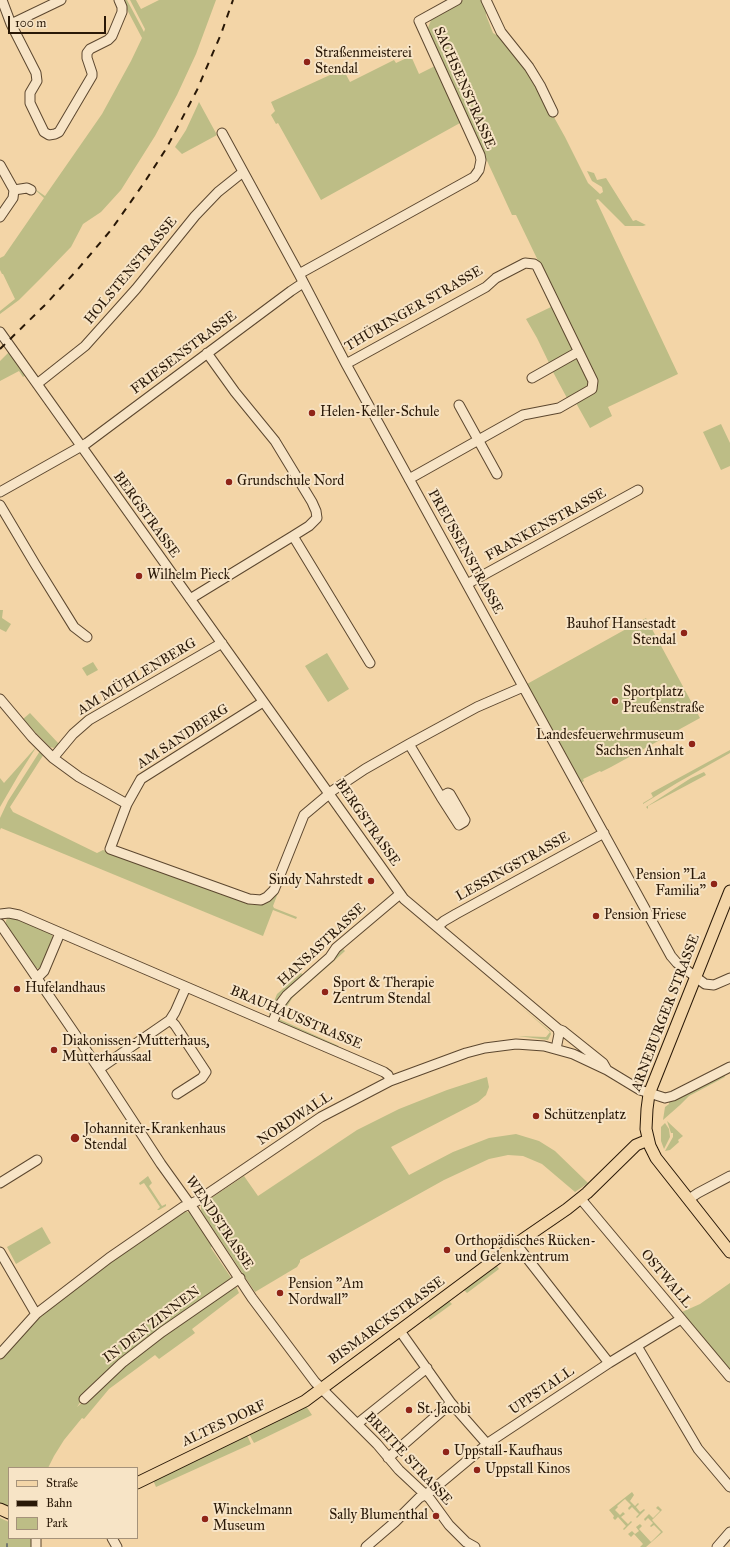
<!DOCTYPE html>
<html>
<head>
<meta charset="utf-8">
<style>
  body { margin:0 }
  #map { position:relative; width:730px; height:1547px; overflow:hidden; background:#f3d5a7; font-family:"IM FELL Great Primer",serif }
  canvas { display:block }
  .legend { position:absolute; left:8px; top:1467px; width:130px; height:72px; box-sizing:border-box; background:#f7e4c6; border:1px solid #a5927a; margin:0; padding:5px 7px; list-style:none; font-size:12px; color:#291807 }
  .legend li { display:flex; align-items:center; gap:8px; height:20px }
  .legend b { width:20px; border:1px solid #a5927a }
  .scale { position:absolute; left:8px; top:16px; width:98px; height:18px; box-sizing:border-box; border:2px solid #291807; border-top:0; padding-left:5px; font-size:12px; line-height:14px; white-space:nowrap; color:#291807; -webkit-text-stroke:3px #f7e4c6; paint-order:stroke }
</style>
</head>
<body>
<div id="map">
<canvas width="730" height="1547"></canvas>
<ul class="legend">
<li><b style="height:5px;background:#f3d5a7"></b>Straße</li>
<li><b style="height:5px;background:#291807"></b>Bahn</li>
<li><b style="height:11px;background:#bdbd86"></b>Park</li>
</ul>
<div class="scale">100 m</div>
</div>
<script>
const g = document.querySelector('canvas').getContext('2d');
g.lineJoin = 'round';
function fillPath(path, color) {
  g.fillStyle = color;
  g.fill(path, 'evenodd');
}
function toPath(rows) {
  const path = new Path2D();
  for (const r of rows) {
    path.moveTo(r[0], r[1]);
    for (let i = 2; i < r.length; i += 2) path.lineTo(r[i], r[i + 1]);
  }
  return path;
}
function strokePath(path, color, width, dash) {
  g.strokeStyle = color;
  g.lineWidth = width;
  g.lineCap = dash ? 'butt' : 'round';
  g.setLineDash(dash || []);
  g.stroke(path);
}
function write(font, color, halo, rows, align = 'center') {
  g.font = font + ' "IM FELL Great Primer",serif';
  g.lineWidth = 4;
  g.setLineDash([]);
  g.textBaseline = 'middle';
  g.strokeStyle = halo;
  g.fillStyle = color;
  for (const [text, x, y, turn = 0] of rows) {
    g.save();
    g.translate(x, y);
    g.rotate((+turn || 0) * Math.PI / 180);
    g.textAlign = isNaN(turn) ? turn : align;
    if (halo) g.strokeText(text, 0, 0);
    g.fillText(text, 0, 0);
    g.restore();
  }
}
const green = toPath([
  [122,0,127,0,144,32,145,29,130,0,136,0,141,9,159,0,216,0,196,54,177,95,155,136,121,190,101,212,83,224,71,247,40,279,19,300,0,314,0,311,15,299,3,274,2,274,0,270,0,258,4,256,44,198,32,187,45,196,102,114,131,61,142,38],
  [463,0,483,0,486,6,486,15,493,33,505,40,525,65,565,137,588,183,600,194,603,192,602,187,592,181,587,171,594,173,597,180,606,178,633,221,636,220,646,225,643,226,625,226,598,199,596,200,678,374,608,407,612,416,590,428,576,403,595,392,597,383,516,215,512,215,429,35,428,28,431,20],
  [411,56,419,74,435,66,460,123,321,200,278,123,276,124,271,115,275,111,271,102,343,69,350,82,394,60,396,63],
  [199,102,217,135,182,154,175,147,186,130],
  [544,292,546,292,573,348,568,352,569,354,550,365,537,338,526,319,551,307],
  [10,351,26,375,23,377,19,371,0,381,0,361],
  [574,359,578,360,590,383,590,386,567,398,553,372,553,370],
  [721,424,730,443,730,466,721,470,703,432],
  [0,610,3,610,2,618,11,624,6,632,0,629],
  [646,618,700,718,611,767,601,772,600,771,583,779,584,781,581,783,556,737,557,736,556,733,554,734,527,684],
  [327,653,349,689,328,702,305,666],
  [93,662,98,670,87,676,82,668],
  [30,713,59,744,54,748,50,747,35,732,23,719],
  [37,746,18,776,0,807,0,778,4,783],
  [730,750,730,753,677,783,643,804,643,803,653,797,651,793],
  [40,751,44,754,10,807,13,812,97,853,103,850,253,905,261,904,283,880,273,906,274,908,297,917,296,919,273,910,263,936,1,828,0,830,0,818,8,801],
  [704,772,706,775,648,806,648,809,646,807,691,778],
  [12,917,52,934,53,939,41,969,36,968,5,924,7,918],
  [343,949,345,951,334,961,293,997,279,1019,339,1046,336,1047,281,1023,278,1018,290,997],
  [301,973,304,976,272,1016,269,1014,277,994],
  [520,1006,550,1031,551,1034,548,1040,518,1036,546,1037,550,1032],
  [724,1075,725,1077,689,1096,680,1105,663,1120,665,1107,669,1104,669,1102],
  [487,1077,489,1087,486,1095,478,1102,391,1147,409,1175,453,1152,489,1138,516,1134,539,1141,555,1151,588,1183,575,1192,542,1164,523,1156,508,1155,489,1159,444,1180,300,1260,300,1262,297,1267,255,1292,201,1211,201,1205,244,1176,258,1196,357,1130,399,1109,447,1090],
  [667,1121,683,1136,678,1140,679,1142,670,1150,665,1151,673,1137,673,1133,671,1133],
  [665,1123,669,1129,670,1137,664,1149,661,1141,661,1127],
  [148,1176,152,1183,149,1186,162,1206,166,1204,166,1206,159,1210,157,1210,160,1207,144,1183,140,1185,139,1183],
  [186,1211,191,1214,212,1246,211,1248,232,1279,83,1398,77,1407,132,1359,235,1284,239,1293,192,1329,195,1333,159,1359,155,1355,109,1389,84,1419,82,1418,64,1440,54,1456,48,1468,9,1468,9,1507,0,1503,0,1360,24,1331,40,1317,109,1262],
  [42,1227,51,1243,16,1264,7,1247],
  [497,1266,499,1269,467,1293,464,1290],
  [730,1283,730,1372,682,1312,700,1304],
  [449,1301,452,1304,430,1320,428,1317],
  [306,1406,312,1415,254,1443,249,1434],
  [247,1435,251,1444,156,1487,153,1480],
  [632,1492,634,1495,630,1501,635,1506,638,1503,639,1504,636,1507,640,1512,644,1509,645,1510,637,1518,636,1517,639,1514,632,1507,629,1510,628,1508,631,1505,625,1499,617,1506,618,1507,615,1510,620,1515,623,1512,625,1514,621,1517,628,1524,631,1521,632,1522,624,1530,623,1529,626,1526,618,1517,615,1520,613,1518,614,1516,609,1510],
  [658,1506,662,1510,652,1520,663,1532,646,1547,640,1547,643,1544,634,1534,631,1537,628,1534,632,1531,635,1534,639,1531,636,1527,640,1524,642,1526,639,1529,651,1542,661,1532,654,1525,651,1527,650,1526,653,1523,648,1518,645,1521,644,1519,649,1514,653,1518,660,1511,656,1508],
  [0,1518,9,1522,9,1538,33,1538,34,1547,0,1547]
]);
const stream = toPath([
  [7,1544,7,1547]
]);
const minor = toPath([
  [2,0,11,24,36,73,37,81,30,93,30,103,44,132,49,135,55,134,59,132,92,76,92,73,87,58,87,53,90,49,108,40,112,36,122,12,122,7,119,0],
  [486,0,501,32,529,67,540,85,553,112],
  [11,24,61,0],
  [222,133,299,274,346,364,671,956,677,963,705,984,714,985,730,978],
  [0,165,14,190,27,188,31,190],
  [0,217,13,198,14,190],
  [299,274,474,177,479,170,481,160,480,155,419,21,457,0],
  [0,332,404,899,558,1029,563,1031,603,1063,607,1070],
  [207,353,235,392,275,441,312,502,316,511,317,518,309,526,293,536,370,663],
  [346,364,486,287,496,278,525,263,534,264,537,266,593,381,592,389,559,408,523,415,409,479],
  [532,378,578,352],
  [37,384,85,346,136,289,195,216,218,192,243,172],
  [459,405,497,474],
  [0,492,87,443,291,291,303,283],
  [0,505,35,564,74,627,87,637],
  [467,584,638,490],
  [190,599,293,536],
  [0,699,32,737,53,758,79,777,127,804],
  [263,702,141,779,127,804,110,849,249,899,261,900,267,897,274,890,304,815,329,794],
  [409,744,441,797,459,825,464,822,465,820,450,794,448,793,441,797],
  [53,758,73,734,89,720,222,643],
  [329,793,365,769,409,744,477,707,523,687],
  [0,914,9,913,19,915,361,1062,384,1072,388,1075,390,1081],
  [0,924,99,1069,161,1164,194,1210,252,1298,315,1382,377,1444,399,1470,430,1499,449,1525,466,1542,475,1547],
  [437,927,444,921,456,914,604,833],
  [37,978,44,971,60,933],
  [170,1020,175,1025,206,1072,202,1078,177,1094],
  [272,1023,281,1003,287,995,330,957,336,948,400,894],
  [556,1049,559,1034,558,1029],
  [99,1069,170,1020,175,1012,186,987],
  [0,1183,37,1160],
  [580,1198,730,1377],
  [689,1199,698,1193,730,1176],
  [516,1244,609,1363],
  [0,1252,36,1314],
  [400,1331,451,1403,487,1444],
  [637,1346,698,1449,730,1487],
  [0,1354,36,1314,109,1258,183,1207,197,1201,231,1178,321,1117,390,1081,466,1053,485,1048,516,1044,544,1046,573,1054,607,1070,640,1090,665,1098,673,1096,730,1067],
  [84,1399,122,1363,162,1332,240,1278],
  [357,1424,427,1368],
  [388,1458,451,1403],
  [36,1538,36,1547],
  [112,1538,117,1547],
  [366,1547,395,1522,419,1498,431,1491,491,1441,609,1363,681,1319],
  [717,1547,730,1532]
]);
const major = toPath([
  [730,891,649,1094,647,1109,646,1129,650,1146,656,1158,730,1252],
  [137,1483,289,1409,305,1401,516,1244,567,1209,587,1193,636,1145,648,1140],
  [0,1509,9,1513]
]);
const rail = toPath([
  [0,349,46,304,78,269,111,230,144,183,166,149,197,90,221,34,233,0]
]);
const markers = [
  [307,62,4,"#8f2418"],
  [312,413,4,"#8f2418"],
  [229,482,4,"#8f2418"],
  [139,576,4,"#8f2418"],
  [684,633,4,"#8f2418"],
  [615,701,4,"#8f2418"],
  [692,744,4,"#8f2418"],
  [371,881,4,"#8f2418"],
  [714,884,4,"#8f2418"],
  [596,916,4,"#8f2418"],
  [17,989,4,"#8f2418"],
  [325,992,4,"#8f2418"],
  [54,1050,4,"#8f2418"],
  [536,1116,4,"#8f2418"],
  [75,1138,5,"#8f2418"],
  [447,1250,4,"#8f2418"],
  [280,1293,4,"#8f2418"],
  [409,1410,4,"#8f2418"],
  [446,1452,4,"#8f2418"],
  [477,1470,4,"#8f2418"],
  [436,1516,4,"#8f2418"],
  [205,1519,4,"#8f2418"]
];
const poiNames = [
  ["Straßenmeisterei",315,54],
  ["Stendal",315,70],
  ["Helen-Keller-Schule",320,413],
  ["Grundschule Nord",237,482],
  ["Wilhelm Pieck",147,576],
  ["Bauhof Hansestadt",676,625,"right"],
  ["Stendal",676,641,"right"],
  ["Sportplatz",623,693],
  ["Preußenstraße",623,709],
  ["Landesfeuerwehrmuseum",684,736,"right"],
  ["Sachsen Anhalt",684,752,"right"],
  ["Pension \"La",706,876,"right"],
  ["Familia\"",706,892,"right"],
  ["Sindy Nahrstedt",363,881,"right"],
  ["Pension Friese",604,916],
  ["Sport & Therapie",333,984],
  ["Zentrum Stendal",333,1000],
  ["Hufelandhaus",25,989],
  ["Diakonissen-Mutterhaus,",62,1042],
  ["Mutterhaussaal",62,1058],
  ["Schützenplatz",544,1116],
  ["Johanniter-Krankenhaus",84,1130],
  ["Stendal",84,1146],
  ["Orthopädisches Rücken-",455,1242],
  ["und Gelenkzentrum",455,1258],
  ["Pension \"Am",288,1285],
  ["Nordwall\"",288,1301],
  ["St. Jacobi",417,1410],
  ["Uppstall-Kaufhaus",454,1452],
  ["Uppstall Kinos",485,1470],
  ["Winckelmann",213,1511],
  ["Museum",213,1527],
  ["Sally Blumenthal",428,1516,"right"]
];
const streetNames = [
  ["SACHSENSTRASSE",464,88,66],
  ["HOLSTENSTRASSE",131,271,-50],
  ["THÜRINGER STRASSE",414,309,-30],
  ["FRIESENSTRASSE",184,353,-37],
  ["BERGSTRASSE",146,515,54],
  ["FRANKENSTRASSE",546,525,-29],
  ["PREUSSENSTRASSE",465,552,61],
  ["AM MÜHLENBERG",137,677,-31],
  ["AM SANDBERG",183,737,-33],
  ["BERGSTRASSE",367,823,55],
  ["LESSINGSTRASSE",513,867,-29],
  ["HANSASTRASSE",322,945,-43],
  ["ARNEBURGER STRASSE",666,1013,-69],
  ["BRAUHAUSSTRASSE",296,1018,23],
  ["NORDWALL",295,1119,-33],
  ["WENDSTRASSE",219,1223,56],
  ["OSTWALL",666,1279,50],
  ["BISMARCKSTRASSE",387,1321,-36],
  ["IN DEN ZINNEN",152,1325,-37],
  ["UPPSTALL",542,1391,-34],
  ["ALTES DORF",224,1424,-25],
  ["BREITE STRASSE",408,1459,47]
];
fillPath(green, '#bdbd86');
strokePath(stream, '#72766f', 2);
strokePath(minor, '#5c472f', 11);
strokePath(major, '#291807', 13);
strokePath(minor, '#f7e4c6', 9);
strokePath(major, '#f3d5a7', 11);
strokePath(rail, '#291807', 2, [7, 7]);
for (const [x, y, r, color] of markers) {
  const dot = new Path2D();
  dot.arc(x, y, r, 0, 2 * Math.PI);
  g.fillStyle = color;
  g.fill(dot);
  strokePath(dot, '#f7e4c6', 1.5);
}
write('14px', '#291807', '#f7e4c6', poiNames, 'left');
write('14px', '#291807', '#f7e4c6', streetNames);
</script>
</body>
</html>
